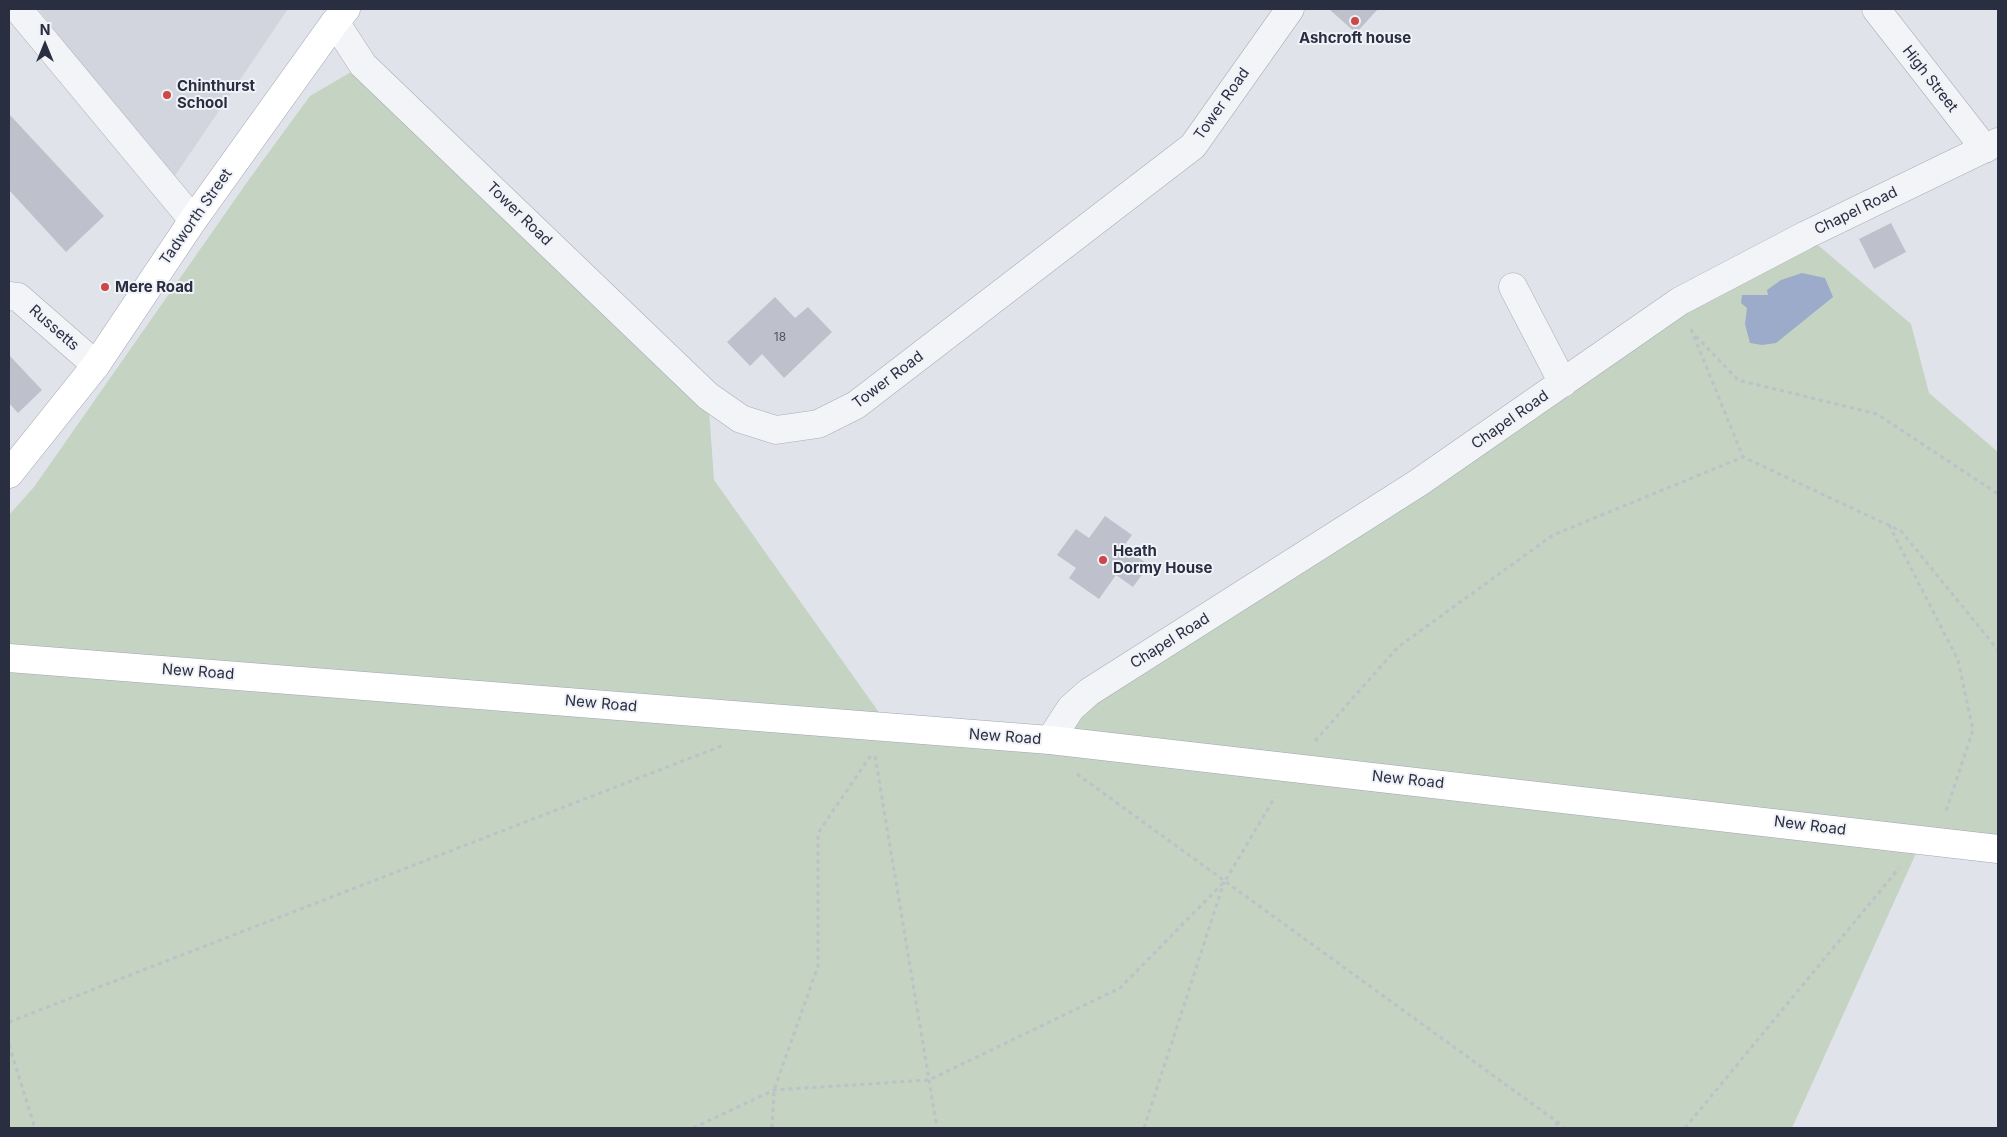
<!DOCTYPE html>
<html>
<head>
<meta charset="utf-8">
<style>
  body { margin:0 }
  #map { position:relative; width:2007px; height:1137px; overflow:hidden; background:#e0e3e9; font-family:Inter,sans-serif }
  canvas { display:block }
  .frame { position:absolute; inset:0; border:10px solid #292e41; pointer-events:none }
  .north { position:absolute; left:20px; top:20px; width:50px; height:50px; -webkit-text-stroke:4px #f0f2f7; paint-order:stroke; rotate:0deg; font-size:14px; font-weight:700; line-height:20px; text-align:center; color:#292e41 }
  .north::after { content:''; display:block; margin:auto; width:18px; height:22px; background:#292e41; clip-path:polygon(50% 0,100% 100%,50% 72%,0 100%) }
</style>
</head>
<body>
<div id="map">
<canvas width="2007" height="1137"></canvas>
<div class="frame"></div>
<div class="north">N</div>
</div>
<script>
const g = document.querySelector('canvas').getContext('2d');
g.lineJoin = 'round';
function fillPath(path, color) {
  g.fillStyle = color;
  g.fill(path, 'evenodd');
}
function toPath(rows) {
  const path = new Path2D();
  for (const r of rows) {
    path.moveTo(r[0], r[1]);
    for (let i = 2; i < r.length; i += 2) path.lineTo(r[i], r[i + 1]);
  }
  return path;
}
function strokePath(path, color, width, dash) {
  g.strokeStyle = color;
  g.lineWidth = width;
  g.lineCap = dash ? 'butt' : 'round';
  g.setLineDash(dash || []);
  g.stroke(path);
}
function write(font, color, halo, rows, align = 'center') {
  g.font = font + ' Inter,sans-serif';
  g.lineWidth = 4;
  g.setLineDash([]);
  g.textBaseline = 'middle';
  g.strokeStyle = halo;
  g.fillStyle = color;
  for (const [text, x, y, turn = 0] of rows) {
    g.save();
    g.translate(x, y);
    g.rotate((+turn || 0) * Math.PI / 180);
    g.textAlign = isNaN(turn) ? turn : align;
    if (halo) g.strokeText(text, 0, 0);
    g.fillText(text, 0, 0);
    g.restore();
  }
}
const built = toPath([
  [38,9,288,9,172,180]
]);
const green = toPath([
  [363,65,708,396,714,480,890,728,1050,740,1071,708,1806,235,1911,324,1929,393,1998,452,1998,849,1922,840,1792,1128,9,1128,9,515,34,487,250,178,310,96]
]);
const water = toPath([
  [1802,273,1825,278,1833,297,1776,343,1762,345,1750,343,1745,324,1747,308,1741,303,1742,295,1768,295,1767,290,1781,280]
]);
const building = toPath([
  [1329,9,1378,9,1356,33],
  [9,114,104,216,66,252,9,190],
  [1891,223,1906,252,1874,269,1859,239],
  [775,297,795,318,808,307,832,332,784,378,762,354,750,366,727,342],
  [9,355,42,390,18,413,9,403],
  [1105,516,1132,535,1123,547,1149,565,1133,587,1116,575,1099,599,1069,578,1076,568,1057,555,1076,529,1089,538]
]);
const path = toPath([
  [1691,329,1743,457,1901,531,1998,650],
  [1696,336,1738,380,1877,414,1998,494],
  [1889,525,1958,660,1973,730,1945,814],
  [1315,741,1398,647,1553,535,1743,457],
  [875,756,937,1128],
  [1077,774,1556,1121,1557,1128],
  [9,1022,724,745],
  [9,1045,35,1128],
  [1557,1121,1564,1128],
  [693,1128,774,1090,929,1080,1120,988,1225,881,1275,797],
  [772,1128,774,1090,818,966,818,833,871,755],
  [1144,1128,1224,882],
  [1685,1128,1899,868]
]);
const minor = toPath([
  [18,9,193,220],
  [1876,9,1985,149],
  [335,22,363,65,708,396,741,419,776,430,818,424,856,405,1193,146,1290,9],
  [1513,287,1563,383],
  [9,296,18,297,96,365],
  [1050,740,1071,708,1089,692,1418,483,1680,301,1806,235,1998,142]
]);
const major = toPath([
  [9,474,96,365,193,220,335,22,346,9],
  [9,658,1050,740,1998,849]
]);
const markers = [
  [1355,21,5,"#cd4648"],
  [167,95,5,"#cd4648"],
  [105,287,5,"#cd4648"],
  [1103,560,5,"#cd4648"]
];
const numberNames = [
  ["18",780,337]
];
const poiNames = [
  ["Ashcroft house",1355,38,"center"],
  ["Chinthurst",177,86],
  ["School",177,103],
  ["Mere Road",115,287],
  ["Heath",1113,551],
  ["Dormy House",1113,568]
];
const streetNames = [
  ["High Street",1930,79,52],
  ["Tower Road",1222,104,-55],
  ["Chapel Road",1856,211,-26],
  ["Tower Road",519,214,44],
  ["Tadworth Street",196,217,-55],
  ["Russetts",54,328,41],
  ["Tower Road",888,380,-37],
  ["Chapel Road",1510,420,-35],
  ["Chapel Road",1170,641,-32],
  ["New Road",198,672,4],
  ["New Road",601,704,5],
  ["New Road",1005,737,4],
  ["New Road",1408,780,6],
  ["New Road",1810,826,7]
];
fillPath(built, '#d2d5de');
fillPath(green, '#c4d3c2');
fillPath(water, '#9cabc9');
fillPath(building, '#bec1cc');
strokePath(minor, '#a9adb7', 29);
strokePath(major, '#a0a5b5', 29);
strokePath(path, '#bec1c8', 3, [4, 4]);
strokePath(minor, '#f3f4f7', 28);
strokePath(major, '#fff', 28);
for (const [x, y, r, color] of markers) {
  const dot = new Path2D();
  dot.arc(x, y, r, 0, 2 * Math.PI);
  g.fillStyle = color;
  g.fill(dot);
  strokePath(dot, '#f0f2f7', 2);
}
write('12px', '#4e5364', null, numberNames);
write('bold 15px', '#292e41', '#f0f2f7', poiNames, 'left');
write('15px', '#292e41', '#f0f2f7', streetNames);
</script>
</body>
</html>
